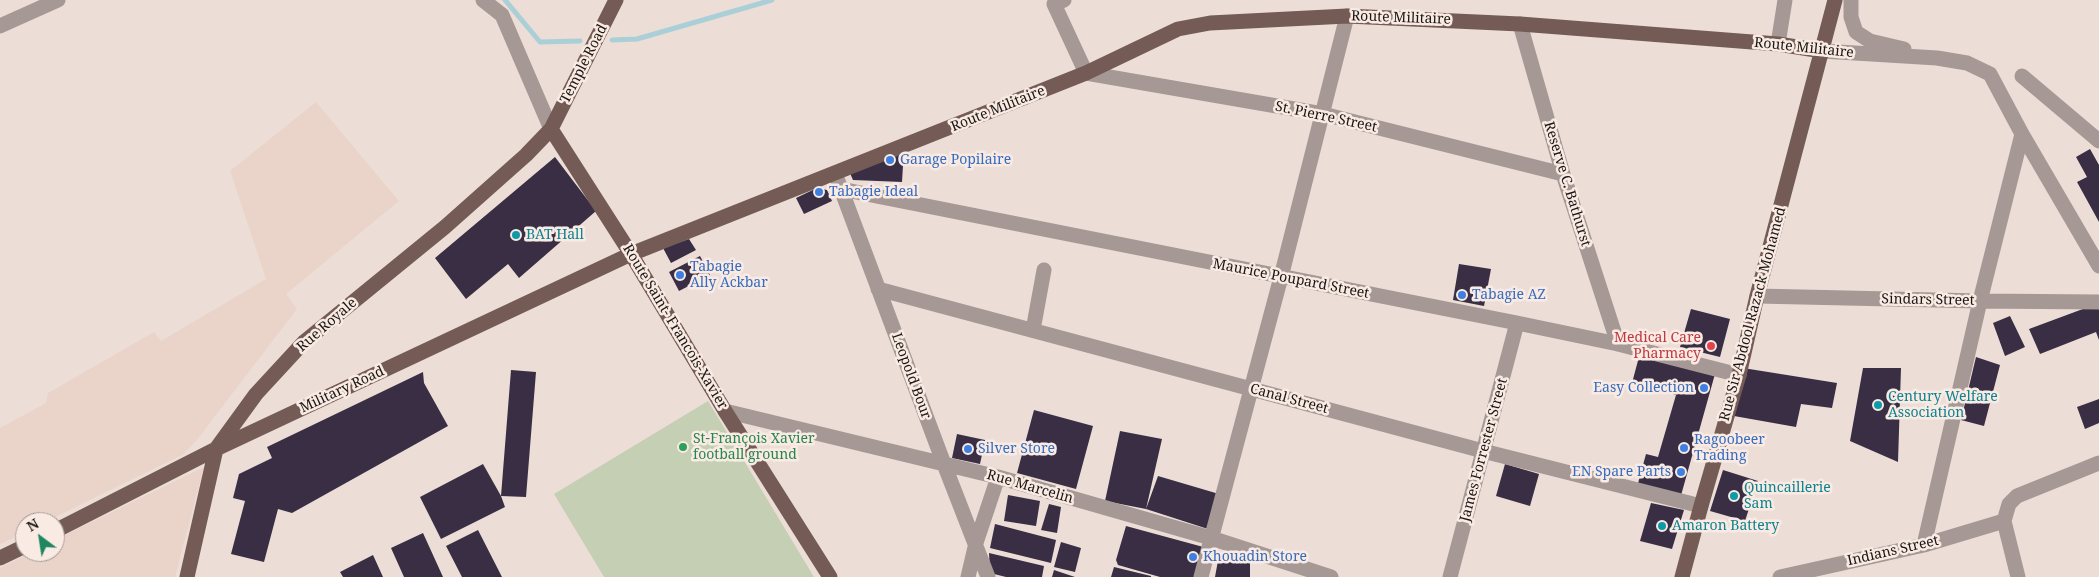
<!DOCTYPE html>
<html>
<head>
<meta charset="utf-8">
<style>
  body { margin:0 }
  #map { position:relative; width:2099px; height:577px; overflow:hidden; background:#ecded7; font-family:"Noto Serif",serif }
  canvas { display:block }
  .north { position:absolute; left:15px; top:512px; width:50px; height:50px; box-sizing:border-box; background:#f9ebe4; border:1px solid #a09690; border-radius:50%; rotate:329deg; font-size:14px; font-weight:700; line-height:20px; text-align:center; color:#1b1613 }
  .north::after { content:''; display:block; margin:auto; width:18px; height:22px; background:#1f8662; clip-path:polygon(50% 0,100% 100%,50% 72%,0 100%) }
</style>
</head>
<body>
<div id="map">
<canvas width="2099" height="577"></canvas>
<div class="north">N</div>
</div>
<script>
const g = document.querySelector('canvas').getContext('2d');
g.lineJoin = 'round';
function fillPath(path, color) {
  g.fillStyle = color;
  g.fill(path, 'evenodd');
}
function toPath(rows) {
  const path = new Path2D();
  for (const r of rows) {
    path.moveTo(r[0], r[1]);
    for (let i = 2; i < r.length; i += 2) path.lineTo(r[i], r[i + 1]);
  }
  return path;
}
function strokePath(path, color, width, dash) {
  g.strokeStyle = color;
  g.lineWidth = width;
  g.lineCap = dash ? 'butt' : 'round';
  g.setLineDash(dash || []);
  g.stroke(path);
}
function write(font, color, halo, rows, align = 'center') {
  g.font = font + ' "Noto Serif",serif';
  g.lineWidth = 5;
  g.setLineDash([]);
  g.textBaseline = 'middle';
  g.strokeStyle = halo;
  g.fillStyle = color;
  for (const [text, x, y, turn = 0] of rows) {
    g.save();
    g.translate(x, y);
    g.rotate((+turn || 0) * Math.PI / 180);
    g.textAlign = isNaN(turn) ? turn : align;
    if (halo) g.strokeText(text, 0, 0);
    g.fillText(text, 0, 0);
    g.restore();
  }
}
const built = toPath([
  [316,102,399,201,286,294,297,309,196,441,182,455,45,522,25,522,25,532,0,544,0,428,46,403,48,393,154,332,161,341,266,279,230,171],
  [204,467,175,577,0,577,0,568,32,552,55,552,55,540]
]);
const green = toPath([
  [708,401,814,577,604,577,554,494]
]);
const stream = toPath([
  [505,0,540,42,580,41],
  [612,40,637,39,772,0]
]);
const building = toPath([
  [904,149,902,182,853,180,849,171],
  [2090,149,2099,165,2099,222,2077,182,2087,177,2076,157],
  [555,157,596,211,519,278,508,264,466,299,435,258],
  [817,188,827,190,832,201,804,214,796,198],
  [689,239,696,250,671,263,663,248],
  [700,256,710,275,679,291,669,272],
  [1459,264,1491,269,1484,306,1453,300],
  [2099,303,2099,340,2096,332,2040,354,2029,329],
  [1691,309,1730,319,1720,357,1680,347],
  [2010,316,2025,347,2005,356,1993,323],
  [1640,353,1715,374,1680,499,1637,487,1646,454,1658,457,1676,395,1632,383],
  [1976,357,2000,365,1984,426,1961,420],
  [1743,368,1837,383,1832,408,1801,404,1796,427,1734,416],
  [1863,368,1901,368,1898,462,1850,441],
  [511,370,536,372,526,497,501,496],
  [423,372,424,383,448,426,292,513,278,509,264,562,231,554,245,501,233,498,239,474,272,458,267,447],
  [2099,399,2099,423,2085,429,2077,407],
  [1034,410,1093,426,1076,489,1017,473],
  [1120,431,1162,439,1146,509,1105,501],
  [957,434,985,440,980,464,952,458],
  [483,464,501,496,505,507,441,539,420,497],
  [1505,464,1539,474,1530,506,1496,496],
  [1723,470,1758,481,1745,521,1710,511],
  [1158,476,1219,494,1208,529,1146,509],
  [1008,495,1040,501,1036,526,1004,521],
  [1651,503,1684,510,1672,549,1640,541],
  [1049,504,1061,507,1057,533,1041,530],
  [995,524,1056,540,1051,563,990,548],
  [1126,526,1207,548,1199,577,1160,577,1118,565,1116,560],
  [478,530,502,577,462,577,446,546],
  [423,533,443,577,404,577,391,548],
  [1061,542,1081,548,1075,572,1054,567],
  [989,553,1044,566,1042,577,1006,577,990,573],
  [373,555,383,577,343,577,340,572],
  [1219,555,1250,562,1250,577,1215,577],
  [1114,567,1151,576,1151,577,1111,577],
  [1054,570,1075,577,1052,577]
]);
const minor = toPath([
  [483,0,502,15,551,129],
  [1064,0,1054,4,1086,73,1323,114,1563,174],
  [1851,0,1851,17,1856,32,1870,41,1904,49],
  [1520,24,1563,174,1618,344],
  [0,26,58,0],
  [1778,44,1785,0],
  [1822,51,1937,58,1967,63,1990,74,2022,134,2099,266],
  [2022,76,2099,141],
  [838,181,944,464,988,577],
  [841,189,1517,323,1618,344,1739,375],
  [878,289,1483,451,1701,506],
  [1757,296,1980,301,2099,302],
  [1033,330,1044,270],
  [725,411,998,477,1211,538,1331,577],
  [2004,521,2009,504,2017,496,2099,463],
  [2004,521,2018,577],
  [1924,545,1980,301,2022,134],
  [968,577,976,543,998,477],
  [1201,577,1281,277,1347,16],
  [1450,577,1517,323],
  [1780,577,1924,545,2004,521]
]);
const major = toPath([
  [551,129,631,254,725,411,830,577],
  [55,531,216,449,631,254,1086,73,1178,29,1210,23,1347,16,1520,24,1778,44,1822,51],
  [0,558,25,546],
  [187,577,216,449,256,394,304,342,445,227,526,155,551,129,616,0],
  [1682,577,1701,506,1739,375,1757,296,1835,0]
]);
const markers = [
  [890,160,5,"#3f7fe0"],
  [819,192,5,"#3f7fe0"],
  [516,235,5,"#0f9aa8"],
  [680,275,5,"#3f7fe0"],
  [1462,295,5,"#3f7fe0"],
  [1711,346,5,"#e0444e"],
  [1704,388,5,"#3f7fe0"],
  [1878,405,5,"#0f9aa8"],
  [683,447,5,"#2e9e5b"],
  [1684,448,5,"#3f7fe0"],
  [968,449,5,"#3f7fe0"],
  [1681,472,5,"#3f7fe0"],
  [1734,496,5,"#0f9aa8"],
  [1662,526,5,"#0f9aa8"],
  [1193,557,5,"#3f7fe0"]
];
const streetNames = [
  ["Route Militaire",1401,18,2],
  ["Route Militaire",1804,48,6],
  ["Temple Road",584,64,-63],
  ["Route Militaire",998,109,-22],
  ["St. Pierre Street",1326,117,12],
  ["Reserve C. Bathurst",1567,184,73],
  ["Maurice Poupard Street",1291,279,11],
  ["Sindars Street",1928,300,1],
  ["Rue Sir Abdool Razack Mohamed",1753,314,-75],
  ["Rue Royale",327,325,-41],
  ["Route Saint- Francois-Xavier",675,327,59],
  ["Leopold Bour",911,376,70],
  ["Military Road",342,390,-25],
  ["Canal Street",1289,399,15],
  ["James Forrester Street",1484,450,-75],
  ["Rue Marcelin",1030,487,16],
  ["Indians Street",1893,551,-13]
];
const shopNames = [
  ["Garage Popilaire",900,160],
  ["Tabagie Ideal",829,192],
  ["Tabagie",690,267],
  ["Ally Ackbar",690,283],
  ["Tabagie AZ",1472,295],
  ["Easy Collection",1694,388,"right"],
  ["Ragoobeer",1694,440],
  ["Trading",1694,456],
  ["Silver Store",978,449],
  ["EN Spare Parts",1671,472,"right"],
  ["Khouadin Store",1203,557]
];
const cultureNames = [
  ["BAT Hall",526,235],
  ["Century Welfare",1888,397],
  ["Association",1888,413],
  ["Quincaillerie",1744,488],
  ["Sam",1744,504],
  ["Amaron Battery",1672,526]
];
const healthNames = [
  ["Medical Care",1701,338],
  ["Pharmacy",1701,354]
];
const leisureNames = [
  ["St-François Xavier",693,439],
  ["football ground",693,455]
];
fillPath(built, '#ead3c9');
fillPath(green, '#c5cfb3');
strokePath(stream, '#aacfd7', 5);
fillPath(building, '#392e43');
strokePath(minor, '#a69894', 15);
strokePath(major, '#745b55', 15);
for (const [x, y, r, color] of markers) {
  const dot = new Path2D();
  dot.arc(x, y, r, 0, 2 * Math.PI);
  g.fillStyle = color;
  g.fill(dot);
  strokePath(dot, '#f9ebe4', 2);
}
write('14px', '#1b1613', '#f9ebe4', streetNames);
write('14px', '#366cbe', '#f9ebe4', shopNames, 'left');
write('14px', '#0d838f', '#f9ebe4', cultureNames, 'left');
write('14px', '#be3a42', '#f9ebe4', healthNames, 'right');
write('14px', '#27864d', '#f9ebe4', leisureNames, 'left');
</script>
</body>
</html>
